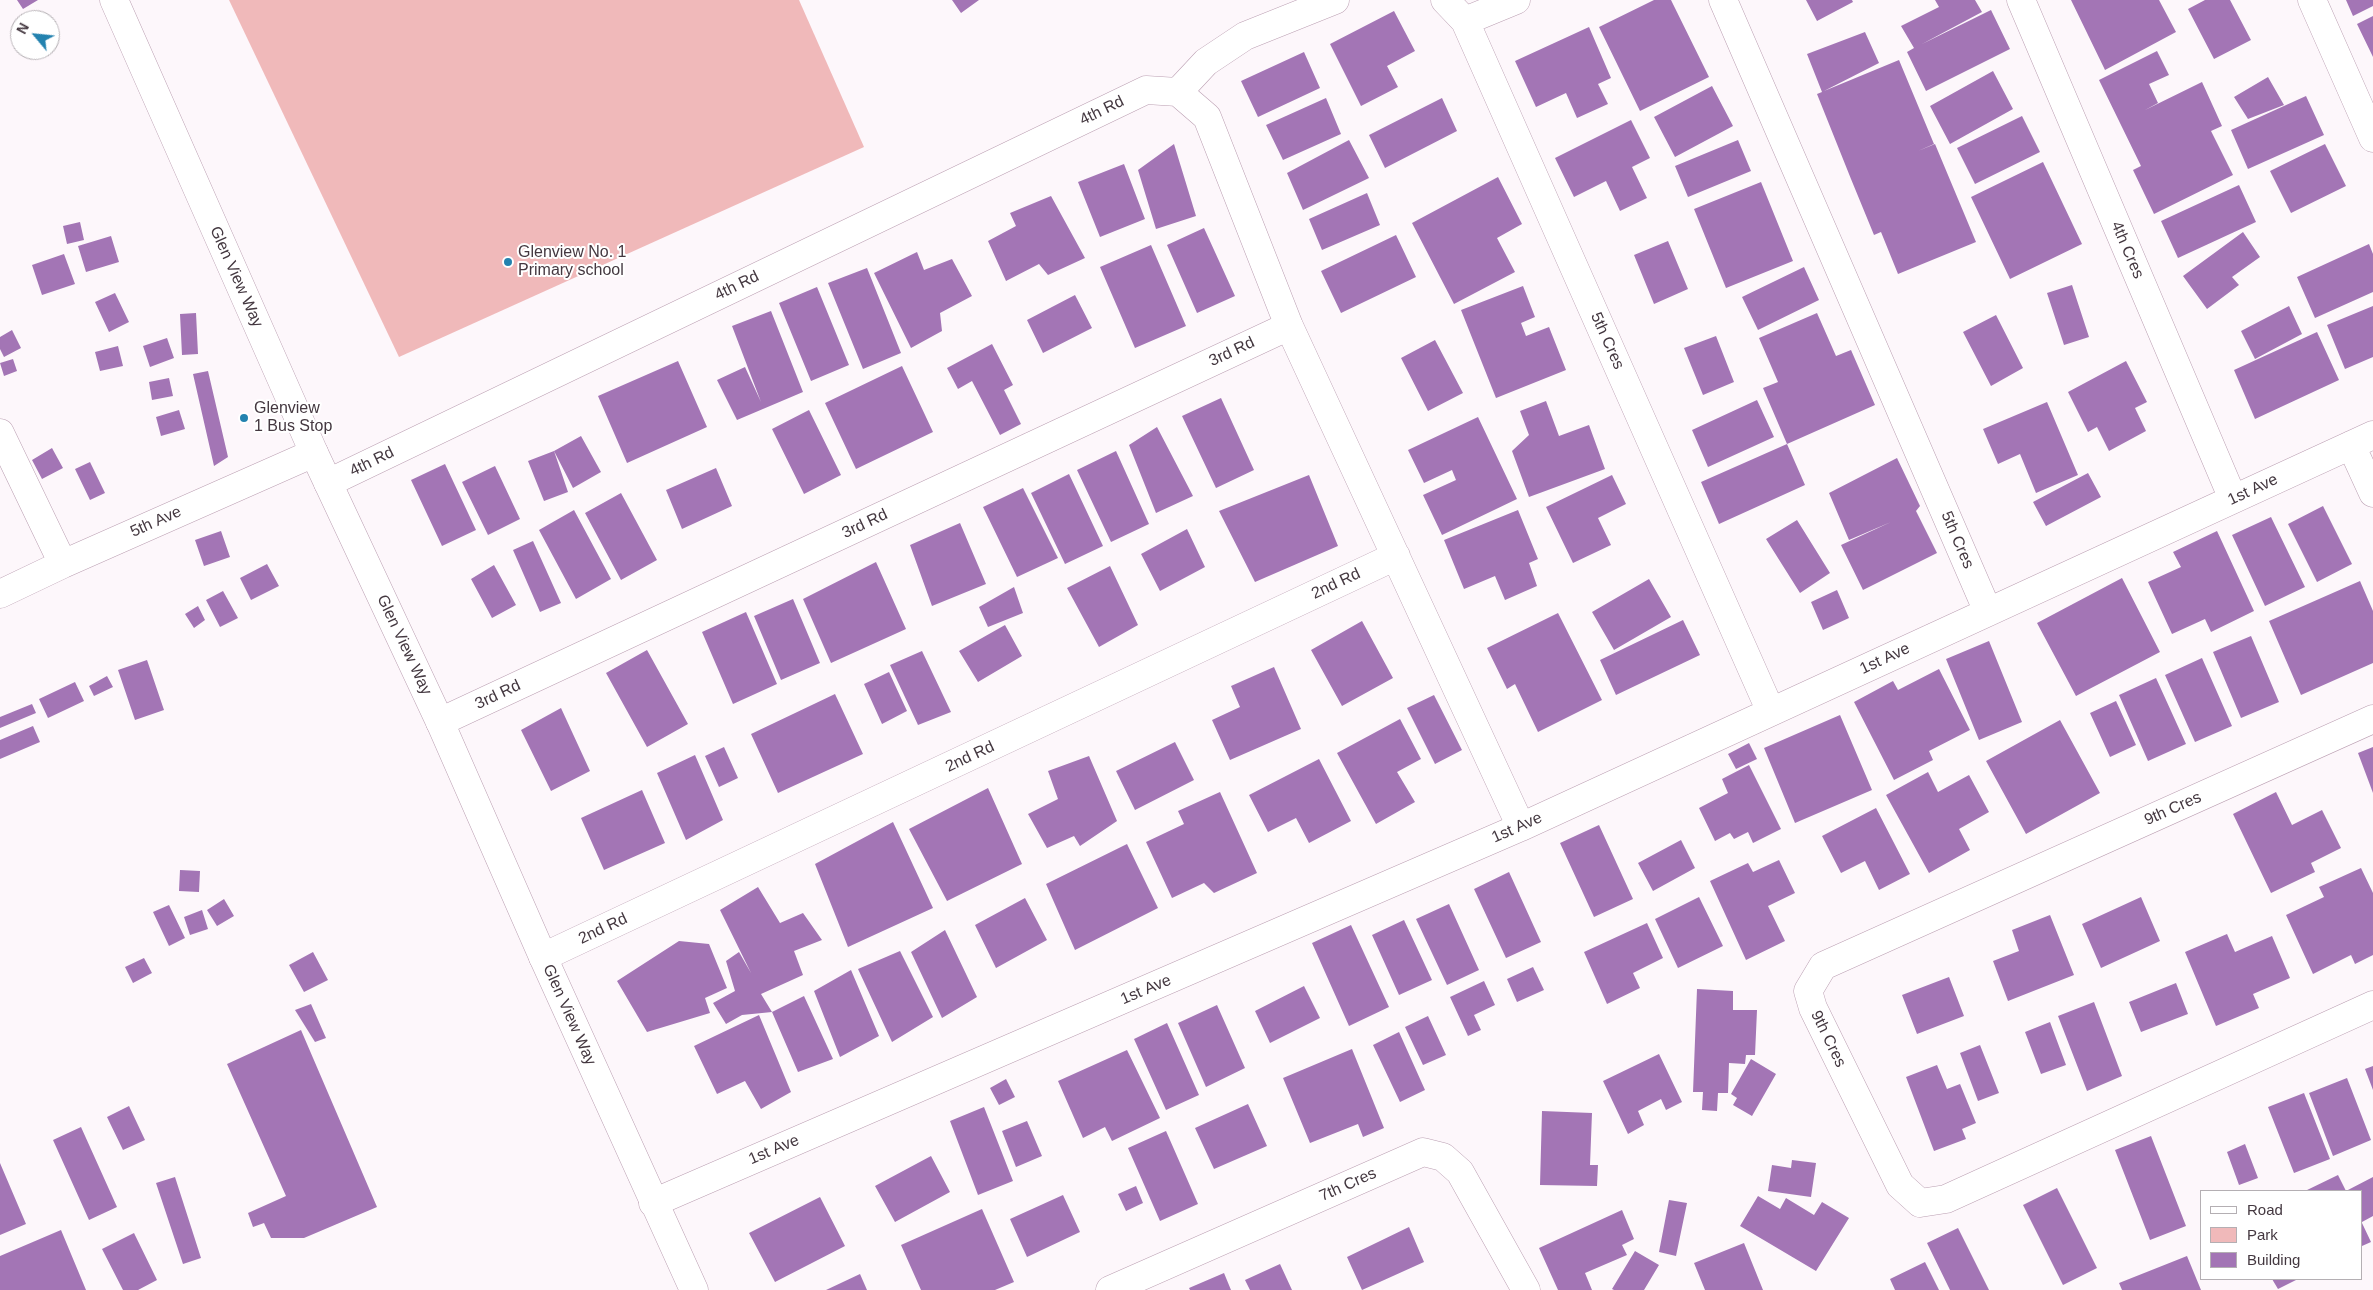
<!DOCTYPE html>
<html>
<head>
<meta charset="utf-8">
<style>
  body { margin:0 }
  #map { position:relative; width:2373px; height:1290px; overflow:hidden; background:#fdf7fb; font-family:Arial,sans-serif }
  canvas { display:block }
  .legend { position:absolute; left:2200px; top:1190px; width:162px; height:90px; box-sizing:border-box; background:#fff; border:1px solid #b4afb3; margin:0; padding:6px 9px; list-style:none; font-size:15px; color:#443840 }
  .legend li { display:flex; align-items:center; gap:10px; height:25px }
  .legend b { width:25px; border:1px solid #b4afb3 }
  .north { position:absolute; left:10px; top:10px; width:50px; height:50px; box-sizing:border-box; background:#fff; border:1px solid #b4afb3; border-radius:50%; rotate:298deg; font-size:14px; font-weight:700; line-height:20px; text-align:center; color:#443840 }
  .north::after { content:''; display:block; margin:auto; width:18px; height:22px; background:#2382af; clip-path:polygon(50% 0,100% 100%,50% 72%,0 100%) }
</style>
</head>
<body>
<div id="map">
<canvas width="2373" height="1290"></canvas>
<ul class="legend">
<li><b style="height:6px;background:#fff"></b>Road</li>
<li><b style="height:14px;background:#f0b9ba"></b>Park</li>
<li><b style="height:14px;background:#a375b5"></b>Building</li>
</ul>
<div class="north">N</div>
</div>
<script>
const g = document.querySelector('canvas').getContext('2d');
g.lineJoin = 'round';
function fillPath(path, color) {
  g.fillStyle = color;
  g.fill(path, 'evenodd');
}
function toPath(rows) {
  const path = new Path2D();
  for (const r of rows) {
    path.moveTo(r[0], r[1]);
    for (let i = 2; i < r.length; i += 2) path.lineTo(r[i], r[i + 1]);
  }
  return path;
}
function strokePath(path, color, width, dash) {
  g.strokeStyle = color;
  g.lineWidth = width;
  g.lineCap = dash ? 'butt' : 'round';
  g.setLineDash(dash || []);
  g.stroke(path);
}
function write(font, color, halo, rows, align = 'center') {
  g.font = font + ' Arial,sans-serif';
  g.lineWidth = 4;
  g.setLineDash([]);
  g.textBaseline = 'middle';
  g.strokeStyle = halo;
  g.fillStyle = color;
  for (const [text, x, y, turn = 0] of rows) {
    g.save();
    g.translate(x, y);
    g.rotate((+turn || 0) * Math.PI / 180);
    g.textAlign = isNaN(turn) ? turn : align;
    if (halo) g.strokeText(text, 0, 0);
    g.fillText(text, 0, 0);
    g.restore();
  }
}
const green = toPath([
  [229,0,799,0,864,147,399,357]
]);
const building = toPath([
  [17,0,38,0,23,9],
  [952,0,979,0,961,13],
  [1654,0,1671,0,1709,77,1640,111,1599,27],
  [1806,0,1852,0,1853,2,1817,21],
  [1935,0,1975,0,1982,12,1922,44,1991,10,2010,49,1926,91,1907,52,1914,48,1901,26,1939,7],
  [2071,0,2159,0,2176,32,2105,70],
  [2205,0,2230,0,2251,40,2214,59,2188,9],
  [2346,0,2373,0,2373,6,2353,16],
  [1394,11,1415,51,1387,66,1398,87,1361,106,1330,44],
  [2373,16,2373,57,2357,24],
  [1589,27,1611,78,1598,84,1608,104,1577,118,1566,93,1536,107,1515,61],
  [1865,32,1879,63,1824,91,1899,60,1934,144,1918,151,1935,144,1976,242,1898,274,1881,232,1874,235,1851,179,1817,94,1822,92,1807,54],
  [2157,51,2169,75,2149,84,2158,103,2145,110,2202,82,2222,126,2211,131,2233,175,2154,214,2133,170,2141,166,2099,80],
  [1304,52,1320,88,1258,117,1241,81],
  [1993,71,2013,109,1950,144,1930,106],
  [2268,77,2284,105,2248,119,2234,97],
  [1712,86,1733,126,1675,157,1654,117],
  [2306,96,2324,135,2248,169,2231,130],
  [1326,98,1341,134,1283,160,1266,125],
  [1442,98,1457,131,1385,168,1369,135],
  [2022,116,2040,152,1975,184,1957,148],
  [1631,120,1650,158,1632,167,1647,198,1620,211,1606,181,1574,197,1555,158],
  [1349,140,1369,178,1303,210,1287,173],
  [1738,140,1751,171,1688,197,1675,166],
  [1174,144,1196,216,1156,229,1138,170],
  [2325,144,2346,186,2291,213,2270,171],
  [2043,162,2082,244,2010,279,1971,197],
  [1124,164,1145,219,1100,237,1078,182],
  [1498,177,1522,224,1497,238,1515,272,1454,304,1412,223],
  [1761,182,1793,261,1726,288,1694,209],
  [2239,185,2256,222,2178,258,2161,221],
  [1367,193,1380,225,1322,250,1309,219],
  [1051,196,1085,258,1048,275,1039,264,1006,281,988,241,1016,226,1010,213],
  [80,222,84,240,67,244,63,226],
  [1204,228,1235,296,1197,313,1167,245],
  [2243,232,2260,257,2232,277,2239,285,2207,309,2183,276],
  [1396,235,1416,277,1341,313,1321,271],
  [111,236,119,262,86,272,78,246],
  [1668,241,1688,289,1654,304,1634,255],
  [2369,244,2373,254,2373,292,2315,318,2297,277],
  [1151,245,1186,326,1135,348,1100,267],
  [917,252,924,270,952,259,972,296,940,313,942,331,911,348,874,273],
  [64,254,75,284,42,295,32,265],
  [1804,267,1819,300,1758,330,1742,297],
  [867,268,901,353,863,369,828,283],
  [2072,285,2089,337,2064,345,2047,293],
  [1523,286,1535,317,1521,323,1526,336,1549,327,1566,370,1496,398,1461,310],
  [817,287,849,365,811,381,779,303],
  [115,293,129,322,109,332,95,302],
  [1075,295,1092,328,1043,353,1027,320],
  [2289,306,2302,334,2255,359,2241,331],
  [2373,306,2373,357,2345,369,2327,325],
  [771,311,803,392,737,420,717,380,745,367,761,402,732,326],
  [196,313,198,354,182,355,180,314],
  [1817,313,1836,356,1851,350,1875,405,1787,444,1763,388,1778,382,1759,338],
  [1996,315,2023,368,1991,386,1963,332],
  [12,330,21,348,4,357,0,349,0,337],
  [2317,332,2339,380,2255,419,2234,370],
  [1716,336,1734,382,1703,395,1684,348],
  [167,338,174,358,150,367,143,346],
  [1435,340,1463,393,1428,411,1401,358],
  [992,344,1013,385,1004,390,1021,424,1000,435,972,381,958,389,947,368],
  [118,346,123,366,100,371,95,352],
  [13,359,17,371,4,376,0,363],
  [678,361,707,427,627,463,598,396],
  [2126,361,2147,402,2135,408,2146,431,2109,451,2097,427,2088,432,2068,392],
  [902,366,933,432,856,469,825,403],
  [208,371,228,457,214,466,193,374],
  [169,378,173,396,152,400,149,382],
  [1221,398,1254,470,1216,488,1182,416],
  [1757,400,1774,437,1708,467,1692,430],
  [1546,401,1559,436,1589,425,1605,469,1529,497,1512,451,1529,435,1520,411],
  [2047,402,2078,475,2036,493,2020,454,1998,464,1983,429],
  [179,410,185,429,161,436,156,417],
  [809,410,841,475,804,494,772,429],
  [1478,417,1517,499,1442,535,1423,495,1456,480,1452,470,1424,483,1408,450],
  [1157,427,1193,496,1156,513,1129,445],
  [581,436,601,472,573,488,554,451],
  [1787,444,1805,485,1719,524,1701,482],
  [52,448,63,468,42,479,32,460],
  [554,451,568,492,544,501,528,461],
  [1116,451,1149,524,1111,542,1077,470],
  [1897,458,1920,506,1916,511,1937,553,1863,590,1841,545,1891,522,1849,540,1829,493],
  [90,462,105,493,90,500,75,469],
  [445,464,476,530,442,546,411,480],
  [495,466,520,519,488,535,462,482],
  [716,468,732,506,682,529,666,490],
  [2088,473,2101,497,2046,526,2033,502],
  [1069,474,1103,546,1065,564,1031,493],
  [1309,475,1338,546,1255,582,1219,511],
  [1612,475,1626,504,1598,518,1611,545,1573,563,1546,507],
  [1023,488,1058,558,1017,577,983,507],
  [621,493,657,560,621,580,585,513],
  [2323,506,2352,564,2317,582,2288,524],
  [574,510,611,579,576,599,539,530],
  [1518,510,1538,559,1529,563,1537,586,1505,600,1495,576,1464,589,1444,540],
  [2271,517,2305,587,2265,606,2232,535],
  [1797,520,1830,573,1800,593,1766,539],
  [960,523,986,584,932,606,910,545],
  [1187,529,1205,567,1160,591,1141,554],
  [221,531,230,557,204,566,195,540],
  [2217,531,2254,611,2211,632,2205,619,2172,634,2148,582,2181,567,2173,552],
  [533,541,561,603,540,612,513,550],
  [876,562,906,629,831,663,803,599],
  [267,564,279,586,251,600,240,578],
  [494,565,516,605,492,618,471,579],
  [1110,566,1138,625,1099,647,1067,588],
  [2122,578,2160,652,2076,696,2037,623],
  [1649,579,1671,617,1614,650,1592,612],
  [2360,581,2373,611,2373,663,2301,695,2269,621],
  [1014,587,1023,613,988,627,979,607],
  [1837,590,1849,618,1823,630,1811,602],
  [223,591,238,618,220,627,206,600],
  [793,599,820,663,781,680,754,616],
  [198,606,205,620,194,628,185,614],
  [746,612,777,684,733,704,702,632],
  [1558,613,1602,700,1538,732,1515,684,1507,689,1487,648],
  [1683,620,1700,655,1616,695,1600,660],
  [1362,621,1393,678,1342,706,1311,650],
  [1005,625,1022,656,978,682,959,651],
  [2251,636,2279,702,2241,718,2213,652],
  [1989,641,2022,722,1979,740,1946,659],
  [647,650,688,724,647,747,606,673],
  [922,651,951,712,918,725,890,665],
  [2202,658,2232,726,2195,742,2165,675],
  [147,660,164,710,135,720,118,670],
  [1274,667,1301,729,1230,760,1212,720,1240,707,1231,686],
  [1939,669,1970,730,1929,751,1933,760,1894,780,1854,702,1893,681,1898,690],
  [889,672,907,711,882,724,864,684],
  [107,676,113,687,94,696,89,686],
  [2156,678,2186,744,2148,761,2119,695],
  [75,682,84,701,48,718,39,699],
  [835,694,863,754,778,793,751,734],
  [1434,695,1462,750,1435,764,1407,708],
  [2116,701,2136,745,2110,757,2090,713],
  [32,704,36,713,0,728,0,717],
  [561,708,590,771,551,791,521,730],
  [1840,715,1872,790,1795,823,1764,748],
  [1400,719,1421,759,1397,772,1415,802,1376,824,1337,753],
  [2060,720,2100,793,2026,834,1986,761],
  [33,726,40,742,0,759,0,740],
  [1175,742,1194,780,1135,810,1116,771],
  [1749,743,1757,759,1736,769,1728,754],
  [724,747,738,778,719,787,705,756],
  [2373,747,2373,793,2358,753],
  [695,755,723,820,686,840,657,773],
  [1089,756,1117,821,1080,846,1074,836,1047,848,1028,814,1058,799,1048,771],
  [1319,759,1351,821,1309,843,1296,818,1268,832,1249,795],
  [1749,765,1781,829,1753,843,1748,832,1734,839,1730,833,1715,841,1699,808,1728,793,1722,779],
  [1928,772,1938,792,1969,775,1989,812,1959,829,1970,850,1929,873,1886,795],
  [988,788,1022,864,947,901,909,829],
  [642,790,665,843,604,870,581,818],
  [1220,792,1257,873,1214,893,1204,883,1172,898,1146,842,1184,824,1178,811],
  [2276,792,2292,825,2322,810,2341,848,2311,863,2315,872,2271,893,2233,814],
  [1876,808,1910,874,1879,890,1865,861,1841,873,1822,836],
  [893,822,933,908,848,947,815,864],
  [1599,825,1633,899,1594,917,1560,843],
  [1681,840,1695,868,1653,891,1638,863],
  [1127,844,1158,908,1075,950,1046,884],
  [1779,860,1795,893,1768,906,1785,941,1746,960,1710,881,1748,863,1753,872],
  [2361,868,2373,893,2373,955,2355,964,2351,955,2313,974,2286,915,2324,897,2319,887],
  [180,870,200,871,199,892,179,891],
  [1509,872,1541,942,1506,958,1474,889],
  [758,887,780,923,803,913,822,940,794,951,803,975,761,994,772,1012,742,1015,726,1024,713,1003,735,991,726,961,739,952,751,973,720,910],
  [1699,897,1723,946,1678,968,1655,919],
  [2141,897,2160,941,2101,968,2082,924],
  [1025,898,1047,940,996,968,975,925],
  [224,899,234,916,217,926,207,910],
  [1449,904,1479,970,1447,985,1416,919],
  [169,905,185,938,169,946,153,912],
  [202,910,208,929,190,935,184,917],
  [2050,915,2074,975,2008,1001,1993,961,2019,951,2012,930],
  [1404,920,1432,980,1399,995,1372,935],
  [1647,923,1663,958,1633,973,1640,988,1607,1004,1584,952],
  [1351,925,1389,1007,1349,1026,1312,943],
  [945,930,977,997,942,1018,911,952],
  [2227,934,2235,952,2272,936,2290,978,2253,994,2259,1008,2216,1026,2185,952],
  [679,941,709,944,727,988,705,998,710,1013,647,1032,617,981],
  [900,951,933,1017,892,1042,858,969],
  [313,952,328,980,304,992,289,965],
  [144,958,152,973,133,983,125,967],
  [1533,967,1544,990,1517,1002,1507,979],
  [851,970,879,1036,840,1057,814,991],
  [1949,977,1964,1016,1917,1034,1902,995],
  [1484,981,1495,1005,1474,1015,1481,1030,1468,1036,1450,997],
  [2176,983,2188,1014,2141,1032,2129,1002],
  [1304,986,1320,1018,1270,1043,1255,1011],
  [1697,989,1733,991,1733,1010,1757,1010,1755,1055,1746,1055,1745,1064,1729,1063,1728,1093,1718,1093,1717,1111,1702,1110,1703,1092,1693,1092],
  [804,996,833,1059,798,1072,772,1012],
  [2094,1002,2122,1076,2087,1091,2058,1016],
  [311,1004,326,1038,315,1042,295,1010],
  [1217,1005,1245,1068,1206,1087,1178,1023],
  [759,1015,791,1092,761,1109,745,1081,717,1094,694,1046],
  [1428,1016,1446,1055,1423,1065,1405,1027],
  [2050,1022,2066,1065,2041,1074,2025,1032],
  [1167,1023,1199,1095,1166,1110,1134,1039],
  [301,1030,377,1207,304,1238,271,1238,264,1223,253,1227,248,1213,286,1196,227,1064],
  [1399,1032,1425,1090,1400,1102,1373,1045],
  [1980,1045,1999,1093,1978,1101,1960,1053],
  [1352,1049,1384,1128,1363,1137,1358,1124,1310,1143,1283,1078],
  [1127,1050,1160,1118,1112,1141,1105,1127,1083,1138,1058,1081],
  [1659,1054,1682,1102,1666,1110,1661,1099,1638,1111,1644,1125,1628,1134,1603,1081],
  [1751,1059,1776,1074,1752,1116,1733,1105,1737,1098,1731,1094],
  [1937,1065,1947,1089,1960,1084,1976,1123,1962,1129,1966,1139,1934,1151,1906,1077],
  [2373,1066,2373,1090,2365,1069],
  [2347,1078,2371,1140,2333,1156,2309,1093],
  [1006,1079,1015,1097,999,1105,990,1088],
  [2304,1093,2330,1159,2294,1173,2268,1107],
  [1248,1104,1267,1146,1214,1169,1195,1128],
  [129,1106,145,1140,123,1150,107,1117],
  [984,1107,1013,1181,978,1195,950,1121],
  [1542,1111,1592,1113,1590,1165,1598,1165,1597,1186,1540,1185],
  [1027,1121,1042,1156,1016,1167,1002,1131],
  [81,1127,117,1207,89,1220,53,1140],
  [1166,1131,1198,1204,1160,1221,1128,1148],
  [2151,1136,2186,1226,2150,1240,2115,1150],
  [2245,1144,2258,1178,2239,1185,2227,1152],
  [931,1156,950,1192,895,1222,875,1186],
  [1792,1160,1816,1163,1811,1197,1768,1191,1772,1165,1791,1168],
  [0,1163,26,1224,0,1235],
  [2338,1175,2346,1191,2373,1177,2373,1216,2362,1222,2362,1191,2305,1191],
  [175,1177,201,1258,183,1264,156,1183],
  [1136,1186,1143,1203,1126,1211,1118,1194],
  [2057,1188,2097,1268,2063,1285,2023,1205],
  [1063,1195,1080,1232,1027,1257,1010,1219],
  [1758,1196,1780,1209,1786,1198,1814,1215,1822,1202,1849,1218,1816,1271,1740,1226],
  [820,1197,845,1246,775,1282,749,1233],
  [1669,1200,1687,1203,1676,1256,1659,1252],
  [982,1209,1014,1282,995,1290,921,1290,901,1245],
  [1622,1210,1634,1239,1622,1245,1627,1255,1585,1273,1592,1290,1558,1290,1539,1248],
  [2362,1223,2371,1242,2362,1246],
  [1409,1227,1424,1262,1362,1290,1347,1257],
  [1958,1228,1989,1290,1950,1290,1927,1243],
  [61,1230,86,1290,0,1290,0,1256],
  [134,1233,157,1280,138,1290,123,1290,102,1249],
  [1744,1243,1763,1290,1705,1290,1694,1263],
  [1635,1251,1659,1265,1644,1290,1614,1290,1612,1289],
  [2187,1256,2201,1290,2122,1290,2119,1283],
  [1925,1262,1939,1290,1895,1290,1890,1279],
  [1280,1264,1292,1290,1250,1290,1245,1280],
  [1224,1273,1231,1290,1190,1290,1189,1288],
  [860,1274,867,1290,826,1290],
  [2272,1279,2298,1279,2278,1289]
]);
const minor = toPath([
  [1445,0,1465,21],
  [1516,0,1465,21,1771,712],
  [1723,0,1988,612],
  [2021,0,2233,499],
  [2312,0,2373,138],
  [1178,92,1206,62,1245,36,1335,0],
  [0,433,63,564],
  [2351,445,2373,493],
  [328,483,1146,90,1178,92,1207,117,1289,326,1521,827],
  [0,594,63,564,314,453],
  [2373,719,1823,966,1808,991,1813,1008,1900,1185,1920,1203,1946,1199,2373,1005],
  [440,722,1289,326],
  [543,957,1396,556],
  [653,1203,1521,827,2373,435],
  [1110,1290,1423,1152,1443,1157,1460,1172,1526,1290]
]);
const tertiary = toPath([
  [114,0,314,453,440,722,543,957,694,1290]
]);
const markers = [
  [508,262,5,"#2382af"],
  [244,418,5,"#2382af"]
];
const streetNames = [
  ["4th Rd",1102,111,-26],
  ["4th Cres",2127,250,67],
  ["Glen View Way",236,277,66],
  ["4th Rd",737,286,-26],
  ["5th Cres",1607,341,66],
  ["3rd Rd",1232,352,-25],
  ["4th Rd",372,462,-26],
  ["1st Ave",2253,490,-25],
  ["5th Ave",156,522,-24],
  ["3rd Rd",865,524,-25],
  ["5th Cres",1957,540,67],
  ["2nd Rd",1336,584,-25],
  ["Glen View Way",404,645,65],
  ["1st Ave",1885,659,-25],
  ["3rd Rd",498,695,-25],
  ["2nd Rd",970,757,-25],
  ["9th Cres",2173,809,-24],
  ["1st Ave",1517,828,-24],
  ["2nd Rd",603,929,-25],
  ["1st Ave",1146,990,-23],
  ["Glen View Way",569,1015,66],
  ["9th Cres",1828,1039,64],
  ["1st Ave",774,1150,-23],
  ["7th Cres",1348,1185,-24]
];
const poiNames = [
  ["Glenview No. 1",518,253],
  ["Primary school",518,271],
  ["Glenview",254,409],
  ["1 Bus Stop",254,427]
];
fillPath(green, '#f0b9ba');
fillPath(building, '#a375b5');
strokePath(minor, '#bb9fb2', 29);
strokePath(tertiary, '#bb9fb2', 29);
strokePath(minor, '#fff', 28);
strokePath(tertiary, '#fff', 28);
for (const [x, y, r, color] of markers) {
  const dot = new Path2D();
  dot.arc(x, y, r, 0, 2 * Math.PI);
  g.fillStyle = color;
  g.fill(dot);
  strokePath(dot, '#fff', 2);
}
write('16px', '#443840', '#fff', streetNames);
write('16px', '#443840', '#fff', poiNames, 'left');
</script>
</body>
</html>
